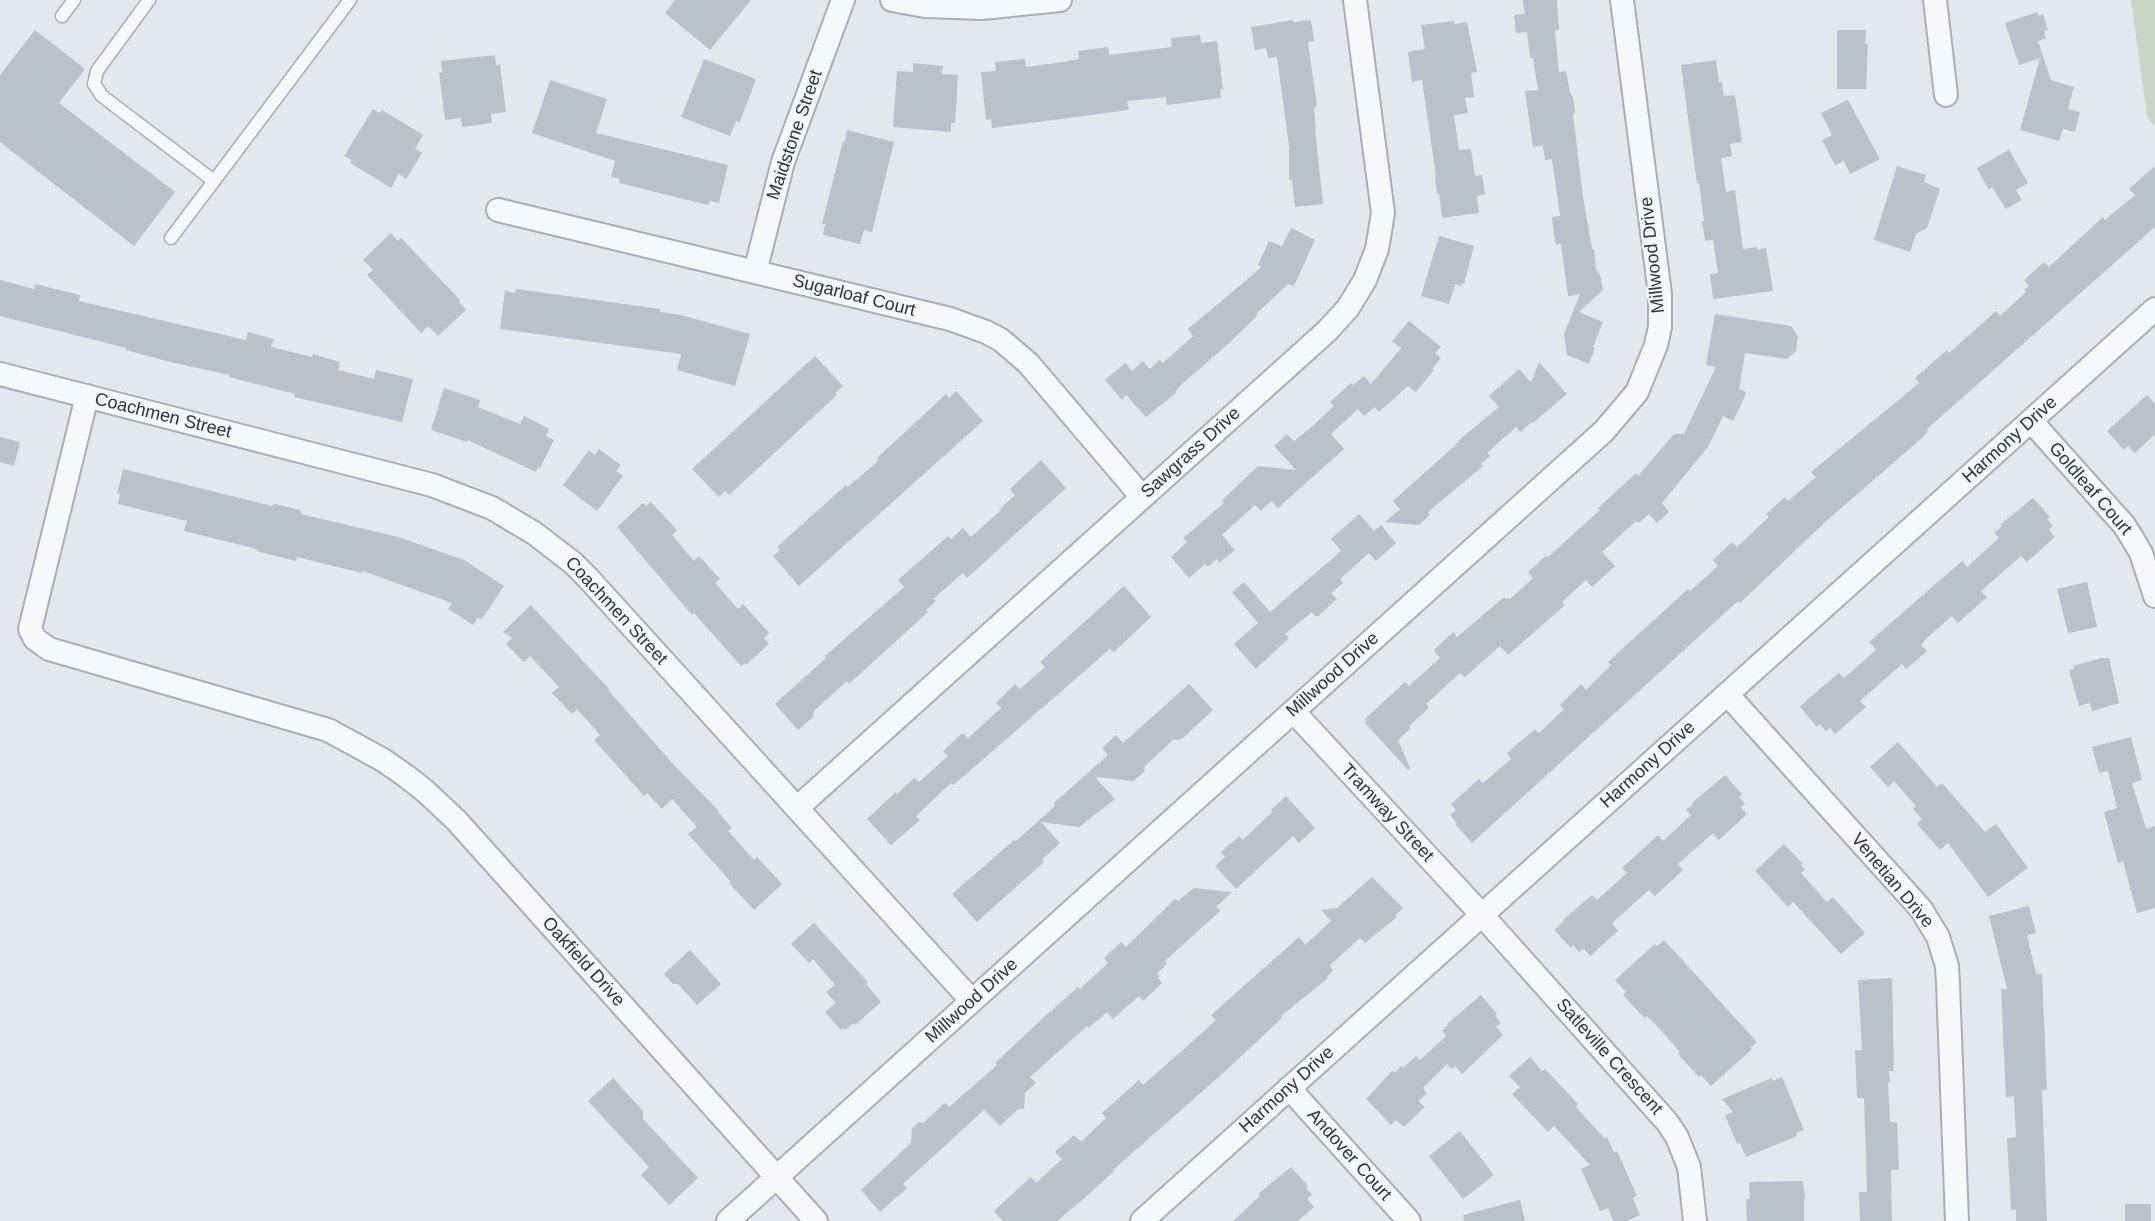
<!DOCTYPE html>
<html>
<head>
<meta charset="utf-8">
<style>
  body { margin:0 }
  canvas { display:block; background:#e4e7ec }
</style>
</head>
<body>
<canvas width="2155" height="1221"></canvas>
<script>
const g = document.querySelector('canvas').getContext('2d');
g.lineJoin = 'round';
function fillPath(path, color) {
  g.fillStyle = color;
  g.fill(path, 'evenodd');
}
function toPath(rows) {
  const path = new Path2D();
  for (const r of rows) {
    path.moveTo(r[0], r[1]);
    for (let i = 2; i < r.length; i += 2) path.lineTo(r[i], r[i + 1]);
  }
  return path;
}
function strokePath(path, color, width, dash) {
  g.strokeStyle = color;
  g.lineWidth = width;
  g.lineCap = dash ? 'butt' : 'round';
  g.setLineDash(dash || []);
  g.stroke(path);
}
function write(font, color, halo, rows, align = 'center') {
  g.font = font + ' Arial,sans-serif';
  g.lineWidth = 4.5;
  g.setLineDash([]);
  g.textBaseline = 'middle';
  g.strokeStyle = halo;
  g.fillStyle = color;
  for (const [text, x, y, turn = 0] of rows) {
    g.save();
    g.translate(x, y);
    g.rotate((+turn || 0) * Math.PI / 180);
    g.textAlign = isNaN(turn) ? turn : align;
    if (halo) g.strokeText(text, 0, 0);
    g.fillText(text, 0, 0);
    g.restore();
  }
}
const green = toPath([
  [2131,0,2155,0,2155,127,2147,116]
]);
const building = toPath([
  [675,0,751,0,710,50,665,13],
  [1523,0,1557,0,1559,30,1555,30,1559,72,1566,71,1570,93,1573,97,1575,112,1573,115,1583,197,1592,249,1594,249,1596,270,1600,274,1603,290,1579,312,1603,322,1593,347,1595,348,1589,364,1567,355,1564,334,1580,294,1568,296,1561,244,1556,244,1555,242,1552,217,1560,216,1552,159,1545,160,1543,145,1533,147,1525,91,1538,90,1533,58,1530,58,1527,32,1516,33,1514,15,1525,14],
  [2037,12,2039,16,2043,14,2048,30,2044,31,2046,38,2038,41,2051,80,2074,87,2068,109,2080,112,2075,132,2063,129,2059,141,2020,130,2040,58,2019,65,2005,23],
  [1293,20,1293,22,1311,20,1314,41,1308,42,1317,106,1314,107,1316,129,1315,129,1323,204,1295,207,1292,180,1289,180,1289,146,1277,57,1268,58,1266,48,1255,50,1251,27],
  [1454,21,1454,24,1467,22,1477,72,1471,73,1474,97,1465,98,1468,113,1454,115,1459,150,1471,149,1475,176,1482,175,1485,194,1477,196,1479,213,1442,218,1439,193,1437,194,1435,177,1436,176,1422,80,1412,82,1408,52,1425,49,1421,25],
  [35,30,85,69,59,103,175,192,134,246,0,142,0,75],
  [1837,30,1866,30,1865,44,1868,44,1866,89,1837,89],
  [1200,35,1201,43,1217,41,1223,89,1220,89,1221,98,1167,105,1166,97,1127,101,1129,110,992,128,991,119,986,120,981,72,996,71,995,62,1025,59,1026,67,1063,62,1079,59,1078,51,1108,47,1109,55,1172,47,1171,38],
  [495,55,496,65,500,64,506,112,491,114,492,123,462,127,461,118,445,120,439,73,442,72,441,61],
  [704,59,756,79,740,122,736,121,730,136,681,117],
  [1716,60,1719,82,1722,82,1724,96,1735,95,1742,142,1730,144,1732,156,1721,158,1726,192,1735,190,1743,249,1757,247,1757,250,1766,248,1773,291,1713,299,1710,274,1718,273,1713,240,1705,241,1702,221,1704,221,1699,183,1697,184,1681,65],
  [913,63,943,66,942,74,958,75,955,123,951,123,951,132,893,127,897,71,913,72],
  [550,80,607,99,596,133,728,165,719,203,710,201,708,205,619,183,620,179,611,177,615,161,532,133],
  [1848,100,1880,159,1850,174,1844,161,1835,165,1822,140,1832,135,1821,113],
  [373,109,380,113,382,110,423,135,415,149,422,153,406,179,399,174,391,188,350,163,352,160,344,156],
  [847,130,894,142,872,232,864,230,860,244,823,235,825,224,822,224,843,141,845,141],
  [2009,150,2028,183,2016,190,2022,200,2006,209,1992,187,1988,189,1977,168],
  [1897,166,1926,175,1924,182,1940,189,1927,228,1916,234,1910,252,1874,240],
  [2155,166,2155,227,1927,429,1928,431,1922,438,1824,523,1740,603,1738,601,1472,843,1455,824,1457,823,1450,815,1456,810,1451,804,1479,779,1483,783,1511,759,1507,753,1535,729,1539,733,1564,709,1560,705,1581,684,1586,690,1611,665,1608,662,1633,639,1688,589,1690,591,1718,566,1713,560,1732,542,1737,547,1769,517,1766,514,1785,497,1788,501,1816,477,1811,472,1919,383,1915,378,1947,350,1949,353,1996,311,2000,316,2026,292,2024,290,2029,286,2024,280,2044,262,2049,267,2103,217,2105,220,2135,195,2129,189],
  [1291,228,1315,240,1294,286,1288,284,1256,314,1257,315,1255,318,1228,344,1182,384,1175,392,1176,393,1146,417,1126,395,1122,400,1105,380,1125,363,1132,371,1143,361,1150,369,1160,360,1163,363,1193,336,1188,329,1262,267,1258,265,1269,241,1282,246],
  [391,233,398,241,401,238,460,300,459,302,466,310,438,336,428,326,421,333,367,275,373,270,363,260],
  [1439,236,1474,246,1464,284,1462,283,1461,286,1455,284,1449,304,1421,296],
  [0,280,34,289,35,284,80,295,79,301,246,340,248,332,274,339,271,347,312,357,313,354,340,362,338,370,374,379,376,370,413,379,402,422,294,397,295,394,229,377,230,375,170,362,126,350,126,348,0,316],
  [516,289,661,309,660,312,681,315,750,334,735,386,677,370,681,354,500,329,505,291,515,293],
  [1715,314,1791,326,1798,336,1796,351,1787,359,1745,353,1739,389,1746,392,1745,396,1733,421,1723,416,1708,447,1662,503,1669,512,1657,523,1649,514,1639,523,1636,521,1602,552,1615,566,1592,587,1586,580,1562,602,1565,605,1508,655,1500,646,1465,677,1460,673,1426,704,1429,708,1409,726,1411,728,1398,740,1410,768,1408,770,1365,723,1367,722,1365,719,1405,682,1409,686,1440,658,1434,650,1453,632,1457,637,1503,598,1510,599,1533,578,1528,572,1546,556,1548,557,1600,510,1598,508,1636,473,1638,476,1674,434,1684,434,1716,367,1706,365],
  [1409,321,1441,347,1435,353,1441,358,1432,369,1434,370,1416,392,1408,386,1379,412,1375,407,1364,416,1358,409,1331,434,1344,449,1278,508,1271,501,1261,511,1255,505,1222,535,1235,550,1219,563,1217,559,1208,567,1205,564,1189,578,1171,557,1187,542,1183,538,1224,503,1222,500,1258,466,1296,470,1274,446,1287,434,1294,441,1308,430,1334,406,1330,402,1351,383,1353,385,1364,376,1371,384,1401,348,1392,341],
  [815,356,843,386,835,393,837,395,729,495,725,491,719,497,692,469],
  [1539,362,1567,394,1533,423,1532,422,1520,432,1516,427,1487,453,1490,456,1481,464,1483,466,1428,512,1430,515,1419,525,1385,522,1400,509,1393,501,1459,442,1458,441,1499,407,1489,396,1519,369,1531,382],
  [444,388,480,400,478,407,520,424,524,416,549,429,546,436,554,440,540,468,538,467,536,472,468,440,467,442,431,430],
  [956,391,983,421,799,586,773,556,780,550,777,547,846,485,848,487,879,460,877,458,946,394,949,398],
  [2147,395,2155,404,2155,434,2135,453,2128,446,2124,450,2107,431],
  [0,437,20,442,14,466,0,462],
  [599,449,621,465,616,471,623,476,597,511,563,485,589,450,595,455],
  [1041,460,1066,488,967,578,963,573,933,599,936,601,926,610,928,612,849,684,847,681,814,711,813,717,798,730,775,704,826,658,825,656,904,587,898,580,948,536,951,539,963,528,971,537,1001,510,1000,509,1015,495,1010,490,1012,487],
  [123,469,272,506,274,504,300,510,301,514,398,537,464,560,504,586,482,619,478,617,473,625,448,609,452,603,363,571,362,573,297,557,296,561,256,551,257,549,184,531,187,521,118,504,120,494,117,494],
  [2033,498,2050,517,2047,519,2053,526,2049,530,2055,537,2027,562,2021,556,1981,591,1987,597,1958,623,1952,616,1927,638,1921,645,1927,651,1906,669,1902,664,1860,701,1866,707,1835,734,1830,728,1826,731,1820,724,1817,727,1800,707,1809,698,1839,673,1844,678,1876,650,1869,642,1962,561,1967,567,1999,538,1994,533,2002,526,2000,525],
  [651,502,677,530,672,535,694,561,699,556,720,579,715,583,738,609,743,604,769,633,764,638,769,644,746,665,745,663,741,666,694,613,692,615,617,527,643,503,646,506],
  [1359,514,1374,531,1381,525,1396,543,1376,561,1369,553,1340,579,1343,583,1331,593,1337,599,1318,616,1315,616,1312,612,1285,634,1289,638,1256,669,1234,644,1258,623,1232,592,1244,582,1270,612,1341,551,1331,539],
  [2087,582,2097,627,2068,633,2057,589],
  [1124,586,1151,617,1114,652,1110,649,965,775,953,785,951,783,916,816,920,820,891,845,867,819,896,792,897,794,914,778,919,782,948,756,943,751,961,734,964,734,968,738,1001,708,996,703,1015,684,1020,689,1045,667,1040,662],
  [531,605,609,689,608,690,673,764,719,811,718,812,732,828,728,831,754,860,757,857,782,884,754,910,731,885,729,883,731,882,688,834,697,827,672,799,662,809,647,793,644,796,594,740,600,735,577,709,572,714,552,693,559,687,530,656,524,662,506,644,512,638,503,632],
  [2101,658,2109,658,2119,703,2092,711,2090,703,2079,706,2069,670,2074,669,2073,666],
  [1189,684,1213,710,1182,739,1173,740,1145,766,1144,772,1133,781,1095,777,1115,799,1079,827,1041,822,1060,843,1042,860,1044,862,977,922,952,894,1014,840,1016,841,1055,806,1054,803,1108,755,1102,748,1116,735,1123,743],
  [2131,737,2142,780,2132,783,2146,829,2155,826,2155,908,2137,913,2123,861,2118,863,2104,812,2117,808,2108,771,2099,773,2092,747],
  [1898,742,1937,787,1942,783,1985,832,1996,824,2028,868,1988,897,1948,843,1940,850,1917,824,1922,819,1913,809,1916,806,1894,781,1888,787,1870,767],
  [1725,775,1742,794,1739,797,1745,804,1741,807,1747,814,1719,840,1713,833,1678,864,1683,870,1655,896,1649,890,1612,923,1618,931,1590,956,1584,949,1579,952,1573,945,1571,948,1554,930,1564,921,1563,920,1592,895,1597,900,1627,873,1622,868,1658,835,1663,841,1691,815,1686,810,1693,804,1692,803],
  [1286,796,1315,828,1299,843,1293,836,1236,889,1215,866,1225,857,1221,852,1239,836,1243,840,1272,812,1271,810],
  [1784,844,1803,864,1801,866,1805,869,1801,873,1827,902,1833,897,1865,933,1841,954,1793,902,1788,907,1755,871],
  [1372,877,1403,908,1395,916,1397,917,1365,943,1360,938,1330,965,1333,971,1326,977,1328,978,1281,1016,1282,1018,1222,1074,1113,1170,1114,1171,1089,1194,1057,1221,1003,1221,994,1211,1031,1177,1036,1183,1062,1159,1055,1152,1074,1135,1081,1142,1106,1118,1102,1113,1139,1080,1143,1085,1185,1048,1216,1020,1211,1015,1299,937,1305,945,1331,921,1321,910,1337,908],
  [1194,888,1232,892,1216,907,1220,911,1165,961,1167,964,1157,973,1160,976,1158,978,1162,983,1143,1001,1139,996,1113,1019,1107,1012,1089,1028,1087,1026,1030,1077,1036,1083,1025,1093,1024,1109,1018,1109,1000,1126,984,1110,903,1184,907,1188,880,1212,861,1190,911,1143,912,1128,919,1122,923,1123,945,1103,949,1107,997,1065,995,1063,1042,1019,1078,987,1080,989,1108,963,1104,958,1121,942,1126,947,1175,899,1178,901],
  [2029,906,2036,933,2027,935,2036,974,2042,974,2047,1090,2042,1090,2047,1221,2016,1221,2016,1210,2011,1210,2007,1138,2016,1137,2014,1096,2006,1097,2001,989,2007,989,1989,916],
  [814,923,868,982,866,984,881,1002,855,1025,854,1023,845,1030,843,1028,841,1030,825,1012,836,1003,826,992,835,985,813,959,809,963,791,944],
  [1664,940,1757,1042,1750,1048,1752,1049,1711,1086,1701,1075,1699,1077,1678,1054,1680,1052,1657,1026,1647,1016,1644,1018,1623,995,1626,992,1615,980,1655,944,1657,946],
  [690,950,721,984,697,1005,678,984,673,984,664,974],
  [1892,978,1894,1071,1889,1071,1890,1082,1888,1082,1890,1122,1897,1122,1899,1170,1891,1170,1892,1221,1860,1221,1859,1192,1867,1192,1864,1098,1857,1098,1855,1050,1862,1050,1858,980],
  [1481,995,1497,1014,1495,1016,1501,1023,1496,1027,1503,1035,1462,1074,1455,1066,1452,1069,1447,1064,1423,1088,1427,1093,1418,1101,1425,1107,1404,1127,1396,1120,1391,1125,1366,1099,1392,1071,1396,1072,1401,1066,1403,1068,1416,1056,1420,1060,1446,1036,1442,1031,1448,1025,1447,1024],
  [1530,1057,1542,1071,1545,1069,1578,1104,1576,1107,1604,1138,1607,1137,1614,1153,1617,1151,1637,1196,1633,1198,1640,1215,1627,1221,1613,1221,1608,1208,1600,1211,1581,1169,1590,1165,1554,1126,1548,1132,1512,1094,1520,1087,1509,1076],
  [1782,1077,1804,1130,1796,1133,1797,1136,1746,1157,1740,1143,1737,1144,1725,1115,1733,1112,1722,1099,1772,1078,1773,1081],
  [613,1078,643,1111,643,1119,698,1178,669,1205,641,1175,649,1167,588,1101],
  [1460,1131,1494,1175,1463,1199,1429,1156],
  [1291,1167,1308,1186,1306,1188,1312,1194,1307,1199,1314,1207,1298,1221,1233,1221,1260,1196,1258,1194],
  [1803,1181,1805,1199,1804,1199,1804,1221,1747,1221,1746,1199,1750,1199,1749,1182],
  [1520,1200,1525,1221,1464,1221,1463,1215],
  [2125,1204,2151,1204,2151,1221,2125,1221]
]);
const service = toPath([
  [149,0,97,71,94,84,102,96,214,181,171,238],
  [62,16,74,0],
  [214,181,350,0]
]);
const minor = toPath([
  [892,0,925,6,982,8,1060,0],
  [1935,0,1946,95],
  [498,210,950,319,986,332,1001,340,1028,363,1142,497],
  [755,272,783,162,843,0],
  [0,374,432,485,492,508,534,533,573,563,588,578,972,1001],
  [87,396,30,629,35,639,49,649,328,730,383,760,406,776,425,791,456,820,816,1221],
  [2031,421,2124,525,2134,541,2141,553,2155,596],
  [1727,694,1921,909,1938,937,1947,966,1948,984,1957,1221],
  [1293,711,1482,915,1667,1122,1677,1137,1689,1167,1695,1221],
  [797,808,1327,331,1348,308,1365,280,1377,249,1383,213,1355,0],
  [1289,1088,1409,1221],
  [728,1221,1604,431,1637,392,1656,345,1660,327,1660,294,1622,0],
  [1142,1221,2155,309]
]);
const streetNames = [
  ["Maidstone Street",795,135,-71],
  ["Millwood Drive",1653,255,-96],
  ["Sugarloaf Court",854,296,14],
  ["Coachmen Street",163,416,14],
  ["Harmony Drive",2010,440,-42],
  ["Sawgrass Drive",1191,453,-42],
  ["Goldleaf Court",2090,489,49],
  ["Coachmen Street",616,611,47],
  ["Millwood Drive",1333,675,-42],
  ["Harmony Drive",1648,765,-42],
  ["Tramway Street",1387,813,47],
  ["Venetian Drive",1892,881,50],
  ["Oakfield Drive",583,962,48],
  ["Millwood Drive",972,1001,-42],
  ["Satleville Crescent",1609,1057,48],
  ["Harmony Drive",1287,1090,-42],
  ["Andover Court",1349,1155,48]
];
fillPath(green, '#c9d6c5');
fillPath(building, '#bbc0ca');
strokePath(service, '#a9aeb7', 15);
strokePath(minor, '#a9aeb7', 26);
strokePath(service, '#f7f8fa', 12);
strokePath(minor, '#f7f8fa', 22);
write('18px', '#2b3445', '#f4f6f9', streetNames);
</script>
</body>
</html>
